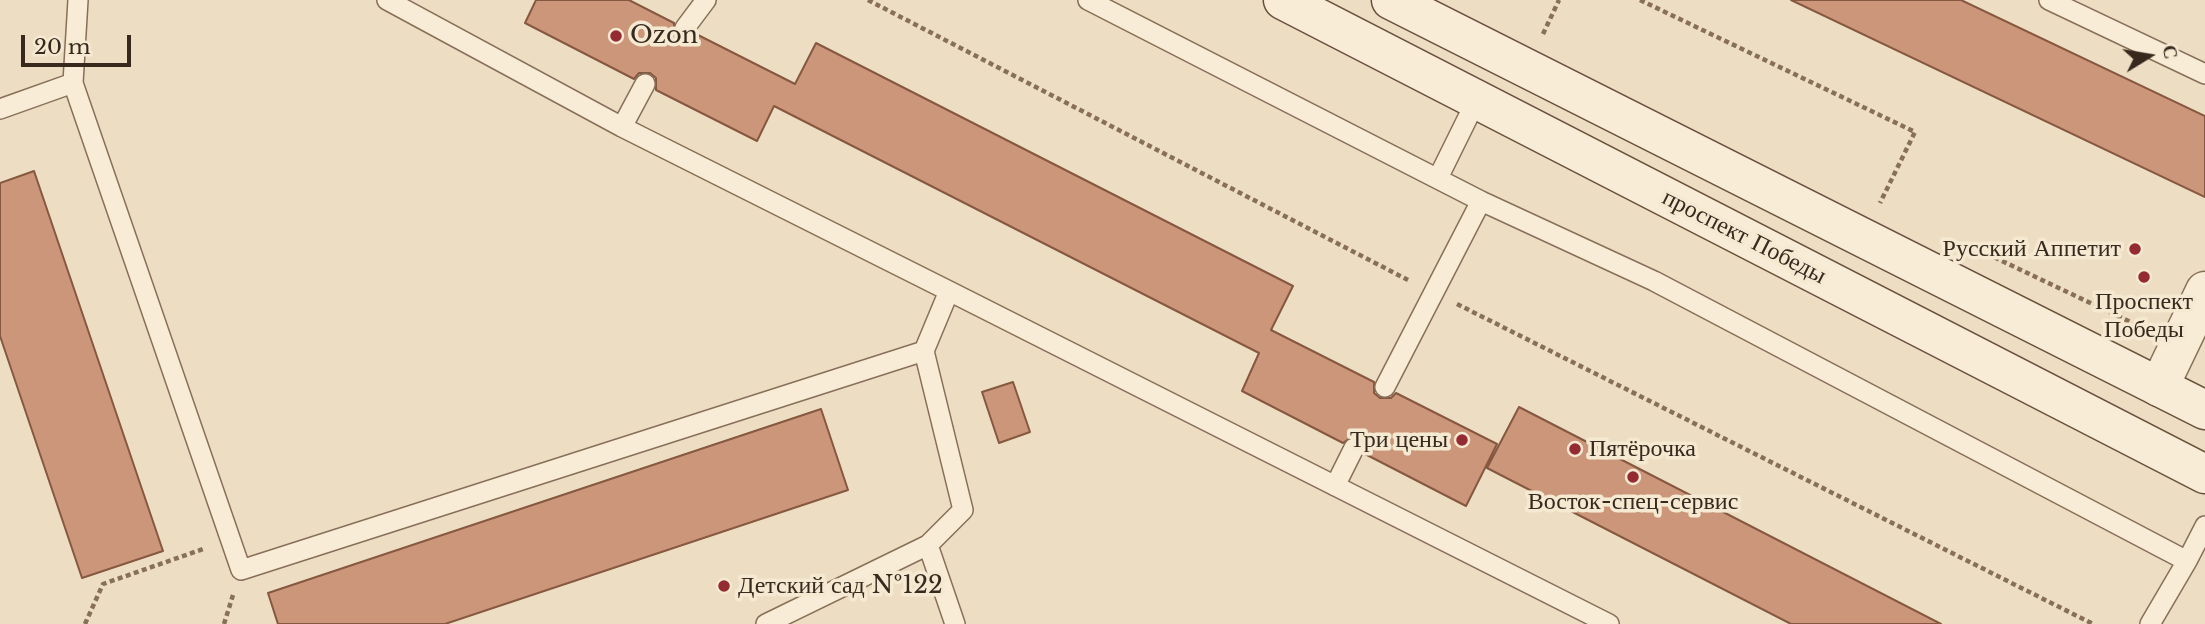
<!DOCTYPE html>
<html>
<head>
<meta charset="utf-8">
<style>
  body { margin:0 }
  #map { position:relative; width:2205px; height:624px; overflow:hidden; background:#eddec3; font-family:"Libre Baskerville",serif }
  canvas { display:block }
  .north { position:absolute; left:2114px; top:21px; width:70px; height:70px; -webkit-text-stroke:5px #f5e9d2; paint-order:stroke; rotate:79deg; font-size:19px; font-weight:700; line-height:28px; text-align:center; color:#37291e }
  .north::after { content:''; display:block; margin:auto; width:24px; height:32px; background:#37291e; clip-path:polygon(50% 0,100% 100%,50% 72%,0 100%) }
  .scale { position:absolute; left:21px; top:35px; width:110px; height:32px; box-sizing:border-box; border:4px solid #37291e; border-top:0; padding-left:9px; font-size:21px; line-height:24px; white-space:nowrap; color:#37291e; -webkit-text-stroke:5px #f5e9d2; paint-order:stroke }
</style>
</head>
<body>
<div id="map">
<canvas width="2205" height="624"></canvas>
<div class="north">С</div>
<div class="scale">20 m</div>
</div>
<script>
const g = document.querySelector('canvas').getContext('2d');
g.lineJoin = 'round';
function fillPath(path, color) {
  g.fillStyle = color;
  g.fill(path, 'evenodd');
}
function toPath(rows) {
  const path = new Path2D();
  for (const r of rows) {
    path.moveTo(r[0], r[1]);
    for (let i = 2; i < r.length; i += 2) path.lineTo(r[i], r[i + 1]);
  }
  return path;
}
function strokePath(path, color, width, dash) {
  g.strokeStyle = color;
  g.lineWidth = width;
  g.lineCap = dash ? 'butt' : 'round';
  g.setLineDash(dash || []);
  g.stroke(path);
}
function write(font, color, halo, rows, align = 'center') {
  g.font = font + ' "Libre Baskerville",serif';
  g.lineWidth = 7;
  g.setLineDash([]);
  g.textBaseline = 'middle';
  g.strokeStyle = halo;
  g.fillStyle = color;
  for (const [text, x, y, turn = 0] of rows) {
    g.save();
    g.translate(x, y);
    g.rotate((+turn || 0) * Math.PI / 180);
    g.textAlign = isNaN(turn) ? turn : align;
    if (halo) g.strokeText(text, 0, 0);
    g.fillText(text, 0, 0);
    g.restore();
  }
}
const building = toPath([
  [536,0,629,0,674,23,674,32,678,38,689,39,696,34,795,84,816,43,1293,286,1271,330,1374,382,1374,393,1380,398,1391,398,1396,393,1497,444,1466,506,1365,454,1366,447,1360,437,1353,436,1343,443,1242,391,1259,353,774,106,757,141,656,90,656,78,650,73,639,73,634,79,525,23,536,0],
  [1791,0,1961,0,2205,116,2205,197,1791,0],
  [34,171,163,551,82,578,0,336,0,183,34,171],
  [1013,382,1030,432,999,443,982,392,1013,382],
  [1519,407,1587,442,1941,624,1791,624,1559,505,1487,468,1519,407],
  [821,409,848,490,445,624,278,624,268,593,821,409]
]);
const path = toPath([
  [868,0,1408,280],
  [1640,0,1915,132,1880,203],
  [1543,34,1559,0],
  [1979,250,2145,329],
  [1457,304,2093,624],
  [85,624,103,584,206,548],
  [224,624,233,595]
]);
const service = toPath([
  [78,0,73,83,241,570,924,351],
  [387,0,622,127,949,291,924,351,963,510,928,545,955,624],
  [1088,0,1481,201,1654,281,2187,561,2205,526],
  [2049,0,2205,74],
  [685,28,706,0],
  [0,109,73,83],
  [622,127,645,84],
  [1438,178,1477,99],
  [949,291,1609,624],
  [1385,387,1481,201],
  [1335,486,1354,448],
  [766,624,928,545],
  [2150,624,2187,561]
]);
const minor = toPath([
  [2159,387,2205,291]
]);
const secondary = toPath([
  [1283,0,2205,474],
  [1391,0,2205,410]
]);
const markers = [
  [616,36,7,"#952b32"],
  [2135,249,7,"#952b32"],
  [2144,277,7,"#952b32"],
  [1462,440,7,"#952b32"],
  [1575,449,7,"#952b32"],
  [1633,477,7,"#952b32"],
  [724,586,7,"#952b32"]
];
const poiNames = [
  ["Ozon",630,36],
  ["Русский Аппетит",2121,249,"right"],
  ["Проспект",2144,302,"center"],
  ["Победы",2144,330,"center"],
  ["Три цены",1448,440,"right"],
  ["Пятёрочка",1589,449],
  ["Восток-спец-сервис",1633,502,"center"],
  ["Детский сад №122",738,586]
];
const streetNames = [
  ["проспект Победы",1744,237,27]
];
fillPath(building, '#cb9679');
strokePath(building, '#865840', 2);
strokePath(service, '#876f5a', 22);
strokePath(minor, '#876f5a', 41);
strokePath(secondary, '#69503d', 41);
strokePath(path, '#876f5a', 4.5, [5, 3.5]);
strokePath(service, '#f8ecd6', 19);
strokePath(minor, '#f8ecd6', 38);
strokePath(secondary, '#f8ecd6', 38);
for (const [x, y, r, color] of markers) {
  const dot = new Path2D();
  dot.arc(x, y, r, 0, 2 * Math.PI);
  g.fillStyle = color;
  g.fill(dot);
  strokePath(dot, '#f5e9d2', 2.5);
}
write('24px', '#37291e', '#f5e9d2', poiNames, 'left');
write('24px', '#37291e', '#f5e9d2', streetNames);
</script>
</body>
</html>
